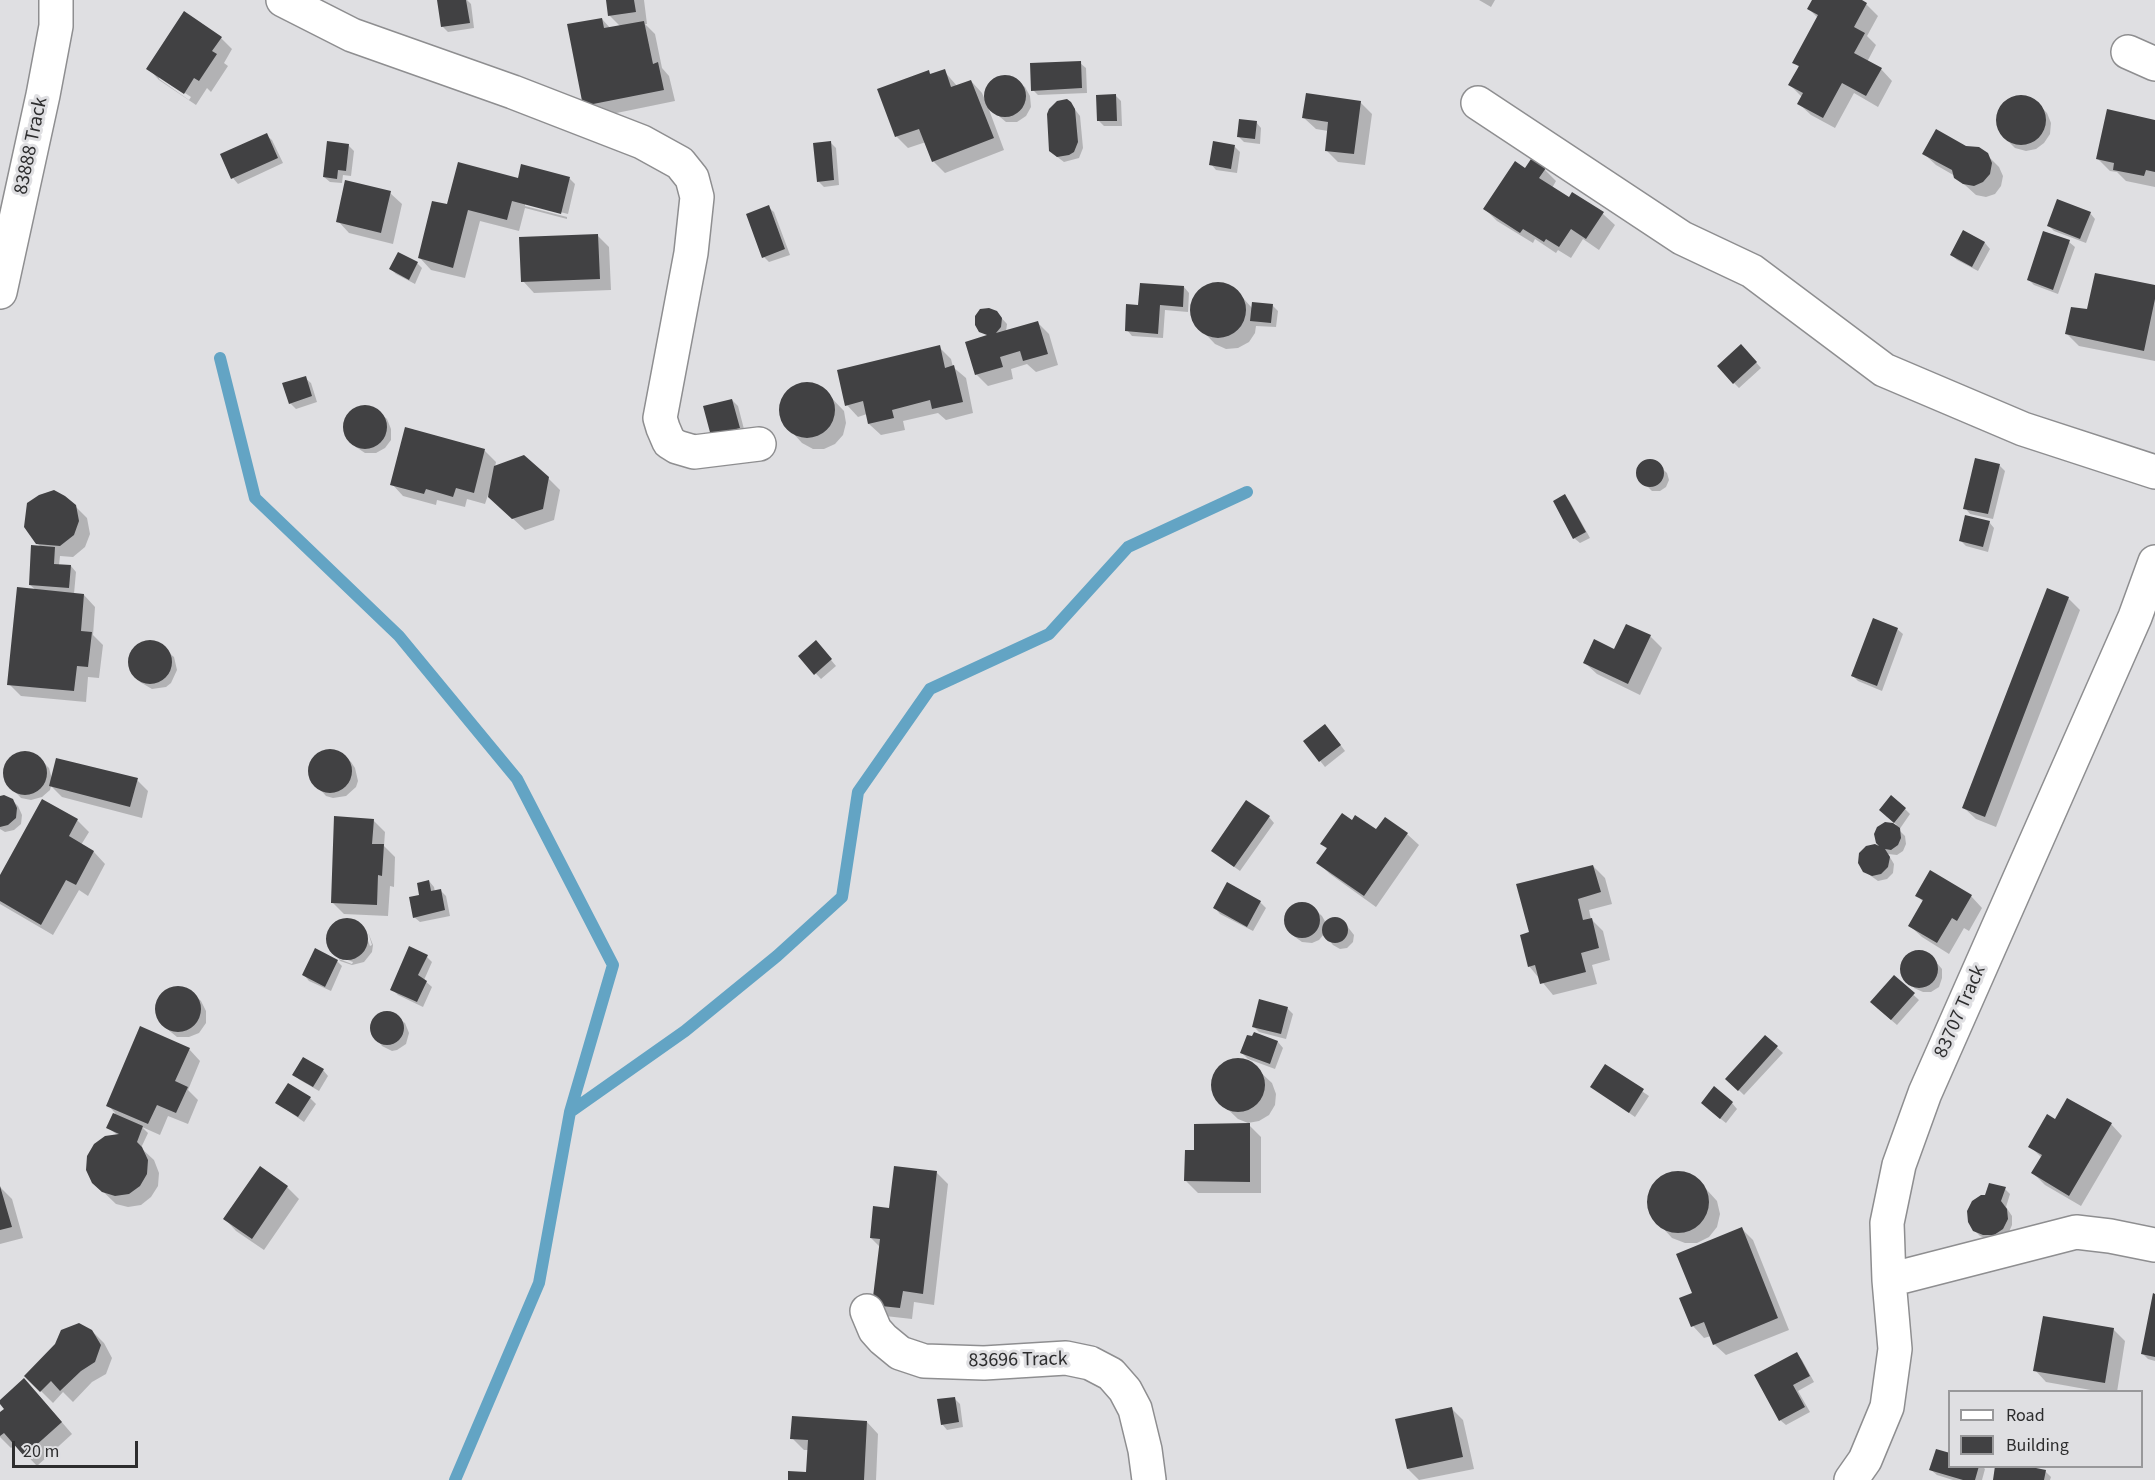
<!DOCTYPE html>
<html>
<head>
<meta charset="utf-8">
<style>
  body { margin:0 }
  #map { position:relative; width:2155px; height:1480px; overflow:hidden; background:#dfdfe2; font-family:"Source Sans 3",sans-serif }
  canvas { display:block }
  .legend { position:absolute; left:1948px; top:1390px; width:195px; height:78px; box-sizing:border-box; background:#dfdfe2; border:2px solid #98989a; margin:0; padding:8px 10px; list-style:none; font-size:18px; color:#2d2d2e }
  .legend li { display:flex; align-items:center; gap:12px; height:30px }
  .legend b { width:30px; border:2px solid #98989a }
  .scale { position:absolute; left:12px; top:1441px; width:126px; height:27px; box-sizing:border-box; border:3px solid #2d2d2e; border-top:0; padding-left:8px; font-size:18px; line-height:21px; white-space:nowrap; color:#2d2d2e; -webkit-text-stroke:4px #dfdfe2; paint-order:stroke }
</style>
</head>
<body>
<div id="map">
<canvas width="2155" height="1480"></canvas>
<ul class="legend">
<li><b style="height:8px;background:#fff"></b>Road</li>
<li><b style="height:16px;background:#414143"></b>Building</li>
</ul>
<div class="scale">20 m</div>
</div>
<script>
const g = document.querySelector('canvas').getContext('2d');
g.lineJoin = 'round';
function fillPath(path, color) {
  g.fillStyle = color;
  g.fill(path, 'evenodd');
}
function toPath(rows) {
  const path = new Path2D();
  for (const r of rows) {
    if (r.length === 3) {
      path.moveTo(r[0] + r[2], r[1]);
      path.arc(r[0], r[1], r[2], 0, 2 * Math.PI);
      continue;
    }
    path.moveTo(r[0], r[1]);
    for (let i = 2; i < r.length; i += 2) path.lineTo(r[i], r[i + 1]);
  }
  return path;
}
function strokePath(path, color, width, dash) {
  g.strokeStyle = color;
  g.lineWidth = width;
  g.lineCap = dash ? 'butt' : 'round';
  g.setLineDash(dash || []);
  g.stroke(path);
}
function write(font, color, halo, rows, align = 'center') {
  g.font = font + ' "Source Sans 3",sans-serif';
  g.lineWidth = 6;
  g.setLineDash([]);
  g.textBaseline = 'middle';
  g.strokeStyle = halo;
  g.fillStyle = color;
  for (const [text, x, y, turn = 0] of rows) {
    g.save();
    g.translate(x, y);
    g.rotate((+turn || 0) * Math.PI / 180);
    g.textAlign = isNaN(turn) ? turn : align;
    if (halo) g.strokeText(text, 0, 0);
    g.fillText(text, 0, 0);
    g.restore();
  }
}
const shadow = toPath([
  [438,0,467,0,471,4,474,28,448,32,442,26],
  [608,0,644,0,647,24,645,24,655,34,662,68,669,76,675,101,597,117,585,105,602,19,611,29,621,27,609,15],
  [1479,0,1495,0,1491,7],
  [1814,0,1859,0,1866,4,1878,16,1867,36,1876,45,1867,62,1881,69,1892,81,1878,107,1854,93,1835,128,1811,115,1799,104,1802,97,1790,85,1800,68,1794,62,1818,18,1809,9],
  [221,38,232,49,224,63,228,66,211,92,207,88,196,105,159,80,148,68],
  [159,76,191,97,189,100,159,79],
  [1080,63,1086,68,1087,93,1038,95,1033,90],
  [944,71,957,86,971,81,982,93,985,100,985,91,990,82,999,76,1010,75,1025,87,1030,96,1031,107,1026,116,1017,122,1006,122,988,107,1004,150,945,173,933,161,926,142,908,148,897,137,879,90,928,72,932,75],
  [1116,96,1121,101,1122,126,1104,126,1099,121],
  [2022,96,2032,100,2041,107,2047,113,2051,123,2050,134,2044,143,2036,149,2026,151,2015,148,2001,134,1997,124,1998,113,2003,104,2012,98],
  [1360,102,1372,114,1365,165,1338,162,1326,150,1328,131,1316,129,1304,118],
  [1070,103,1080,116,1083,148,1079,158,1064,162,1056,156],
  [2155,121,2155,187,2126,181,2117,172,2110,171,2098,159],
  [1256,122,1261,128,1260,144,1244,142,1239,137],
  [266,135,272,140,283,163,238,184,233,178],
  [830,142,836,148,839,185,824,187,819,182],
  [348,145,354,151,351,176,343,175,342,183,330,182,324,177],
  [1235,147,1240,152,1237,173,1216,170,1211,164],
  [1966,147,1987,155,1999,167,2003,176,2001,186,1995,194,1986,197,1976,195,1955,176,1936,165,1924,154],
  [523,166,570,179,575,184,568,214,525,203,525,206,567,217,567,219,525,208,519,231,480,221,465,278,431,270,420,258,448,206,519,181],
  [1526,170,1545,170,1556,181,1552,188,1570,199,1573,194,1603,214,1615,225,1599,250,1583,239,1571,258,1558,250,1556,253,1535,239,1533,243,1497,221,1485,209],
  [390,193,402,204,393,244,349,233,338,221],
  [768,207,774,212,790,255,769,262,764,257],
  [2090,213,2095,219,2086,243,2054,231,2048,225],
  [1964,232,1985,243,1990,249,1978,271,1957,260,1952,255],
  [597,235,609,247,611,290,534,293,523,281],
  [2069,242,2075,247,2058,294,2034,285,2028,279],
  [417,263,422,268,415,284,396,274,391,269],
  [1211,284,1223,284,1234,288,1252,308,1272,305,1278,311,1276,327,1256,326,1255,333,1249,342,1238,348,1226,349,1215,344,1195,323,1192,311,1194,300,1201,290],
  [1184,287,1189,293,1188,312,1165,310,1163,338,1132,336,1127,330,1140,306],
  [2155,287,2155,361,2079,346,2067,334],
  [996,312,1007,324,1006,332,1037,322,1049,334,1058,365,1036,372,1027,364,1011,369,1013,379,988,386,976,374,994,340],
  [939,347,951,359,953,367,966,378,973,413,946,420,938,413,903,421,905,430,881,435,869,424,867,414,858,417,847,405],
  [1746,351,1761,368,1739,388,1734,383],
  [305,378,311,383,317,402,296,409,290,403],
  [801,383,813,383,823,389,844,411,846,423,843,435,835,444,824,449,813,449,802,443,782,421,780,409,783,397,790,388],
  [732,400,738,406,745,433,718,440],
  [361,407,371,408,380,413,387,419,391,429,391,440,385,448,376,453,365,453,356,447,350,441,345,431,345,420,351,412],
  [406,429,485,451,496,462,495,467,548,478,560,490,554,520,525,530,488,495,485,504,467,499,465,507,437,500,436,505,403,496,392,484],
  [1647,461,1654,461,1667,473,1669,480,1666,487,1660,491,1652,491,1640,479,1638,472,1640,465],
  [1999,465,2005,471,1993,519,1970,514,1965,508],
  [1565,496,1570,502,1590,538,1580,543,1574,538],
  [75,506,87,518,90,534,85,547,73,557,60,556,59,565,71,566,76,572,74,594,84,595,95,607,93,635,103,645,99,678,88,677,86,702,21,696,9,684,36,590,30,585,42,548,37,543],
  [1989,522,1994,528,1988,552,1966,546,1960,540],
  [2068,598,2080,610,1996,827,1976,819,1964,808],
  [1897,629,1903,634,1882,691,1858,681,1853,676],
  [1650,636,1662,648,1640,695,1597,674,1585,663],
  [150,641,156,642,174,657,177,670,171,683,166,687,152,689,140,682,134,675,129,663,129,656,137,645],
  [821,648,836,666,821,679,800,657],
  [1330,731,1345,751,1325,767,1305,742],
  [333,750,345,756,351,762,355,768,358,781,356,787,346,796,333,798,326,796,311,779,310,764,320,753],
  [25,752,35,754,49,768,52,779,137,780,148,791,142,818,62,797,51,786,50,790,42,797,31,800,21,798,7,783,4,773,6,762,14,755],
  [0,797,12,800,18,806,22,815,21,824,14,830,5,832,0,829],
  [1905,809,1910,814,1899,830,1905,836,1906,844,1903,851,1897,855,1888,854,1894,864,1893,873,1887,879,1878,881,1864,871,1881,849,1885,823,1897,825,1886,816],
  [1269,817,1274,823,1240,871,1219,856],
  [77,820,89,832,81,845,94,852,105,864,88,896,79,890,53,935,0,904,0,878],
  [373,820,385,832,384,846,395,857,394,887,390,886,388,916,344,914,332,902],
  [1352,822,1376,831,1407,834,1419,845,1376,907,1330,874,1318,863,1328,850,1322,844],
  [1593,866,1605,878,1612,904,1589,910,1591,919,1603,931,1610,960,1592,965,1597,984,1553,995,1529,966,1531,933],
  [429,881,434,887,435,892,441,891,446,896,450,916,420,922,414,917,421,896],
  [1228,884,1260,902,1266,908,1253,931,1220,914,1215,908],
  [1917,895,1971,896,1982,908,1969,931,1964,928,1949,954,1922,937,1910,926,1923,902],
  [1300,903,1309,904,1322,916,1326,923,1329,920,1337,918,1344,922,1354,935,1353,942,1347,948,1340,949,1333,945,1324,934,1319,940,1312,943,1302,942,1295,937,1289,931,1285,923,1287,914,1292,907],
  [350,919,363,927,370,946,372,945,368,932,373,945,372,952,364,962,352,965,340,961,339,959,352,964,353,962,334,955,327,944,328,931,336,921],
  [1913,952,1922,952,1930,955,1942,969,1942,978,1939,987,1931,992,1923,992,1914,988,1903,974,1902,966,1906,957],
  [427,957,432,962,424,980,432,987,423,1007,398,995,392,989],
  [337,961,342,966,331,991,309,981,304,975],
  [1894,977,1919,1000,1897,1025,1877,1008],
  [174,987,185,988,195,995,201,1001,206,1011,206,1023,199,1033,189,1037,177,1037,161,1024,156,1013,157,1002,164,993],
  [1287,1008,1293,1014,1286,1039,1259,1032,1254,1027],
  [389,1012,405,1023,409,1033,406,1044,397,1050,392,1051,382,1046,372,1031,373,1021,379,1014],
  [1255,1034,1278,1042,1283,1048,1275,1069,1248,1059,1242,1053],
  [1765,1037,1783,1053,1744,1095,1727,1079],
  [189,1049,200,1061,188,1090,198,1100,188,1124,168,1116,160,1135,142,1127,148,1133,141,1148,154,1160,159,1173,158,1186,151,1197,141,1205,128,1207,116,1204,93,1182,119,1136,108,1128,115,1113,108,1105],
  [1240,1060,1251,1063,1259,1071,1272,1083,1276,1094,1275,1105,1269,1115,1259,1121,1248,1123,1238,1119,1217,1099,1212,1088,1213,1077,1219,1067,1229,1061],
  [1605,1066,1649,1096,1635,1117,1592,1087],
  [323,1070,328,1076,319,1091,300,1080,294,1075],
  [310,1098,316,1104,304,1122,277,1103],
  [1732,1103,1737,1109,1726,1123,1708,1109],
  [2055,1121,2111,1124,2122,1136,2081,1206,2045,1185,2033,1173,2042,1158,2030,1146],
  [1249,1125,1261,1137,1261,1193,1198,1193,1186,1181,1196,1152],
  [936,1172,948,1184,934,1305,914,1302,912,1319,885,1316,873,1304,880,1247,871,1238,890,1209],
  [1671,1173,1684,1173,1696,1178,1717,1201,1720,1214,1717,1227,1709,1237,1697,1243,1685,1243,1672,1238,1651,1215,1648,1202,1651,1189,1659,1179],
  [0,1187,12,1199,23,1238,0,1244],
  [287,1187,299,1199,264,1250,236,1231,225,1219],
  [2005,1189,2010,1194,2006,1207,2012,1216,2012,1225,2008,1234,1990,1240,1980,1236,1974,1230],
  [1742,1229,1753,1240,1789,1330,1726,1355,1714,1344,1711,1336,1704,1338,1693,1326,1681,1299,1694,1294],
  [2155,1295,2155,1361,2148,1359,2143,1354],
  [2113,1329,2125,1341,2117,1392,2102,1392,2046,1382,2035,1370],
  [92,1331,104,1343,112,1358,106,1374,92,1382,73,1402,63,1392,53,1403,26,1376],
  [1797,1354,1802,1360,1814,1382,1798,1391,1810,1412,1786,1425,1780,1420],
  [36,1392,72,1434,37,1466,16,1444,11,1448,0,1437,0,1414,6,1409,0,1402],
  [954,1398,960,1404,963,1427,947,1430,942,1424],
  [1451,1408,1463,1420,1474,1469,1419,1480,1408,1469],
  [867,1422,878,1434,876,1480,789,1480,807,1474,809,1450,804,1450,792,1438],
  [1950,1466,1982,1466,1985,1469,1982,1480,1953,1480,1937,1475,1931,1470],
  [2045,1471,2051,1477,2050,1480,1994,1480]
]);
const stream = toPath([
  [220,358,255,498,399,636,517,779,613,965,570,1112,539,1283,455,1480],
  [570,1112,685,1031,777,956,842,897,858,792,930,689,1049,634,1128,547,1247,492]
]);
const building = toPath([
  [437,0,466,0,470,23,441,27],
  [606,0,634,0,636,12,608,16],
  [1812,0,1862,0,1867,3,1854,27,1865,33,1854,53,1882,68,1866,96,1842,83,1823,118,1797,104,1803,93,1788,85,1799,66,1792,63,1818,15,1807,9],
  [184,11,222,37,212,51,217,54,199,81,194,78,184,94,146,69],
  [602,18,604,28,644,21,653,64,658,62,664,90,583,106,567,24],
  [1081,61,1082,88,1031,91,1030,63],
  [945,69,951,87,971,80,994,138,932,162,919,129,895,137,877,89,929,70,930,74],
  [1005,96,21],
  [1306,93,1361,101,1354,154,1325,151,1328,122,1302,118],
  [1116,94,1117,121,1097,121,1096,95],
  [2021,120,25],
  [1067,99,1071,102,1075,109,1078,142,1074,152,1069,155,1057,157,1049,151,1047,114,1049,109,1057,101],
  [2107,109,2155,120,2155,172,2146,170,2144,176,2113,170,2114,163,2096,159],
  [1239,119,1257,121,1255,139,1237,137],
  [1936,129,1966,146,1979,147,1988,153,1992,163,1990,174,1983,182,1974,186,1963,184,1954,178,1952,170,1922,154],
  [267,133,278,158,231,179,220,154],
  [327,141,349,144,346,171,338,170,337,179,323,177],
  [831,141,834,180,817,182,813,143],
  [1213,141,1235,145,1231,169,1209,165],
  [1531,159,1546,168,1539,178,1569,197,1572,192,1604,212,1586,239,1571,229,1559,247,1546,239,1544,242,1523,229,1520,233,1483,209,1515,161,1525,168],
  [458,162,518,178,521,164,570,177,561,214,512,201,507,220,468,210,453,268,418,258,432,201,447,204],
  [345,180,391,191,381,233,336,222],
  [2057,199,2091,212,2080,239,2047,226],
  [769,205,785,249,762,258,746,214],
  [1963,230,1985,242,1972,267,1950,255],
  [2043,231,2070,240,2053,290,2027,280],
  [598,234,600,279,521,282,519,237],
  [398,252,418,262,409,280,389,269],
  [2095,273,2155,285,2155,299,2144,351,2065,334,2071,307,2087,309],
  [1218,310,28],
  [1140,283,1184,286,1183,307,1160,305,1158,334,1125,331,1126,304,1138,305],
  [1252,302,1273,304,1271,323,1250,321],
  [989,308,997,311,1002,318,1001,327,996,333,1038,321,1048,354,1023,361,1020,351,1000,357,1003,367,975,375,965,342,987,335,979,332,975,325,975,316,980,309],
  [1741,344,1757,362,1733,384,1717,366],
  [940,345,945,368,954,365,963,402,932,409,930,400,892,410,894,418,868,424,863,401,845,406,837,370],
  [306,376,312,396,289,404,282,383],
  [807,410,28],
  [732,399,740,428,711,436,703,406],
  [365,427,22],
  [405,427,485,449,474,493,456,488,453,497,426,489,424,494,390,485],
  [524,455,549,477,543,509,512,519,488,497,494,466],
  [1975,458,2000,464,1988,514,1963,509],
  [1650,473,14],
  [54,490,65,496,76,505,79,521,74,535,60,546,36,544,24,527,27,503,39,495],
  [1565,494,1586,532,1573,539,1553,501],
  [1965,515,1990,521,1983,547,1959,541],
  [31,545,55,547,54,564,71,565,69,588,29,585],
  [17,587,84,594,81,631,92,632,88,667,77,666,74,691,7,685],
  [2047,588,2069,597,1985,817,1962,808],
  [1873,618,1898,628,1877,686,1851,676],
  [1626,624,1651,635,1628,684,1583,663,1594,639,1614,649],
  [150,662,22],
  [816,640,832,659,814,675,798,656],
  [1325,724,1341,745,1319,762,1303,741],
  [330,771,22],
  [25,773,22],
  [56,758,138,778,130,807,49,786],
  [4,795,13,799,17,808,16,818,8,825,0,827,0,796],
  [1891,795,1906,808,1894,823,1879,810],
  [42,799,78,819,69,836,94,851,76,885,66,880,41,925,0,901,0,875],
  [1246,800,1270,816,1234,867,1211,851],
  [1342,813,1352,820,1355,815,1376,829,1385,817,1408,833,1364,896,1316,863,1327,848,1320,844],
  [334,816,374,819,372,844,384,844,382,876,378,875,377,905,331,903],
  [1885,822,1893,823,1900,828,1901,838,1898,845,1891,850,1885,849,1890,857,1888,867,1881,874,1872,876,1863,872,1858,863,1859,853,1866,846,1875,844,1879,846,1876,843,1874,834,1877,827],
  [1593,865,1601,892,1578,899,1583,920,1592,918,1599,948,1581,953,1586,972,1540,984,1535,965,1528,967,1520,935,1529,932,1516,884],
  [1930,870,1972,895,1957,921,1952,918,1937,943,1908,926,1923,900,1915,896],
  [429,880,431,891,441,889,445,910,413,918,409,897,419,895,417,883],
  [1227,882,1261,901,1247,927,1213,908],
  [1302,920,18],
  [1335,930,13],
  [347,939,21],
  [409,946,428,955,418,975,427,981,417,1002,390,990],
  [315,948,338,960,325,987,302,975],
  [1919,969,19],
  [1894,975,1915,993,1891,1020,1870,1002],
  [178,1009,23],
  [1259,999,1288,1007,1281,1034,1252,1027],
  [387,1028,17],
  [140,1026,190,1048,175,1081,188,1087,176,1113,157,1105,148,1124,106,1106],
  [1254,1032,1278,1041,1270,1064,1240,1053,1247,1035,1252,1036],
  [1765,1035,1778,1046,1738,1091,1725,1079],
  [303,1057,324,1069,313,1087,292,1075],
  [1238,1085,27],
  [1605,1064,1644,1089,1629,1113,1590,1087],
  [288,1083,311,1097,298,1117,275,1103],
  [1714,1086,1733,1102,1720,1119,1701,1103],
  [2067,1098,2112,1123,2069,1196,2031,1173,2042,1155,2028,1147,2047,1114,2055,1119],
  [113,1113,143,1126,137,1142,142,1147,148,1160,147,1174,140,1186,129,1194,115,1196,102,1192,92,1183,86,1170,87,1156,94,1144,105,1136,119,1134,106,1128],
  [1250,1123,1250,1182,1184,1181,1185,1150,1194,1150,1194,1124],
  [260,1166,288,1186,252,1239,223,1219],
  [894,1166,937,1171,923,1294,903,1291,900,1308,872,1305,880,1239,870,1238,873,1206,889,1208],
  [1678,1202,31],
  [1989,1183,2006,1187,2001,1201,2007,1209,2008,1219,2003,1229,1994,1235,1983,1235,1973,1231,1968,1222,1967,1211,1972,1201,1981,1195,1985,1195],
  [0,1186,12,1227,0,1230],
  [1742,1227,1778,1318,1713,1345,1704,1322,1691,1327,1679,1298,1692,1293,1676,1254],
  [2153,1293,2155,1294,2155,1357,2141,1354],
  [2043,1316,2114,1328,2105,1383,2033,1371],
  [79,1323,92,1330,101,1345,95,1362,81,1371,60,1391,51,1381,40,1392,24,1376,55,1344,61,1330],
  [1797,1352,1810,1376,1793,1385,1805,1407,1779,1421,1754,1375],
  [24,1378,62,1422,24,1456,4,1433,0,1436,0,1412,4,1409,0,1404,0,1400],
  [955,1397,959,1422,941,1425,937,1399],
  [1452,1407,1463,1457,1407,1469,1395,1419],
  [792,1416,867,1421,864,1480,788,1480,788,1471,806,1472,808,1440,790,1439],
  [1936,1449,1950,1453,1950,1466,1979,1466,1975,1480,1963,1480,1929,1470],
  [1995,1466,2026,1466,2046,1470,2044,1480,1993,1480]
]);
const minor = toPath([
  [283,0,352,35,513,92,642,142,680,163,692,178,697,197,691,253,660,418,663,428,669,442,677,447,694,452,759,444],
  [2128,52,2155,64],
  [1478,103,1682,238,1752,271,1884,370,2023,429,2155,472],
  [0,292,43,95,56,26,56,0],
  [1889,1280,2076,1232,2110,1236,2155,1245],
  [867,1311,875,1330,883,1339,900,1353,924,1361,984,1363,1066,1358,1090,1363,1111,1374,1125,1390,1135,1409,1145,1450,1149,1480],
  [1851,1480,1865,1460,1887,1407,1895,1349,1889,1280,1887,1223,1899,1165,1925,1093,2135,617,2155,562]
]);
const streetNames = [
  ["83888 Track",32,146,-78],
  ["83707 Track",1961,1012,-66],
  ["83696 Track",1018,1361,-1]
];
fillPath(shadow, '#0003');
strokePath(stream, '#63a4c4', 12);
fillPath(building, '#414143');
strokePath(minor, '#8e8e90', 36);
strokePath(minor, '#fff', 33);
write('20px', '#2d2d2e', '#dfdfe2', streetNames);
</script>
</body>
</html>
